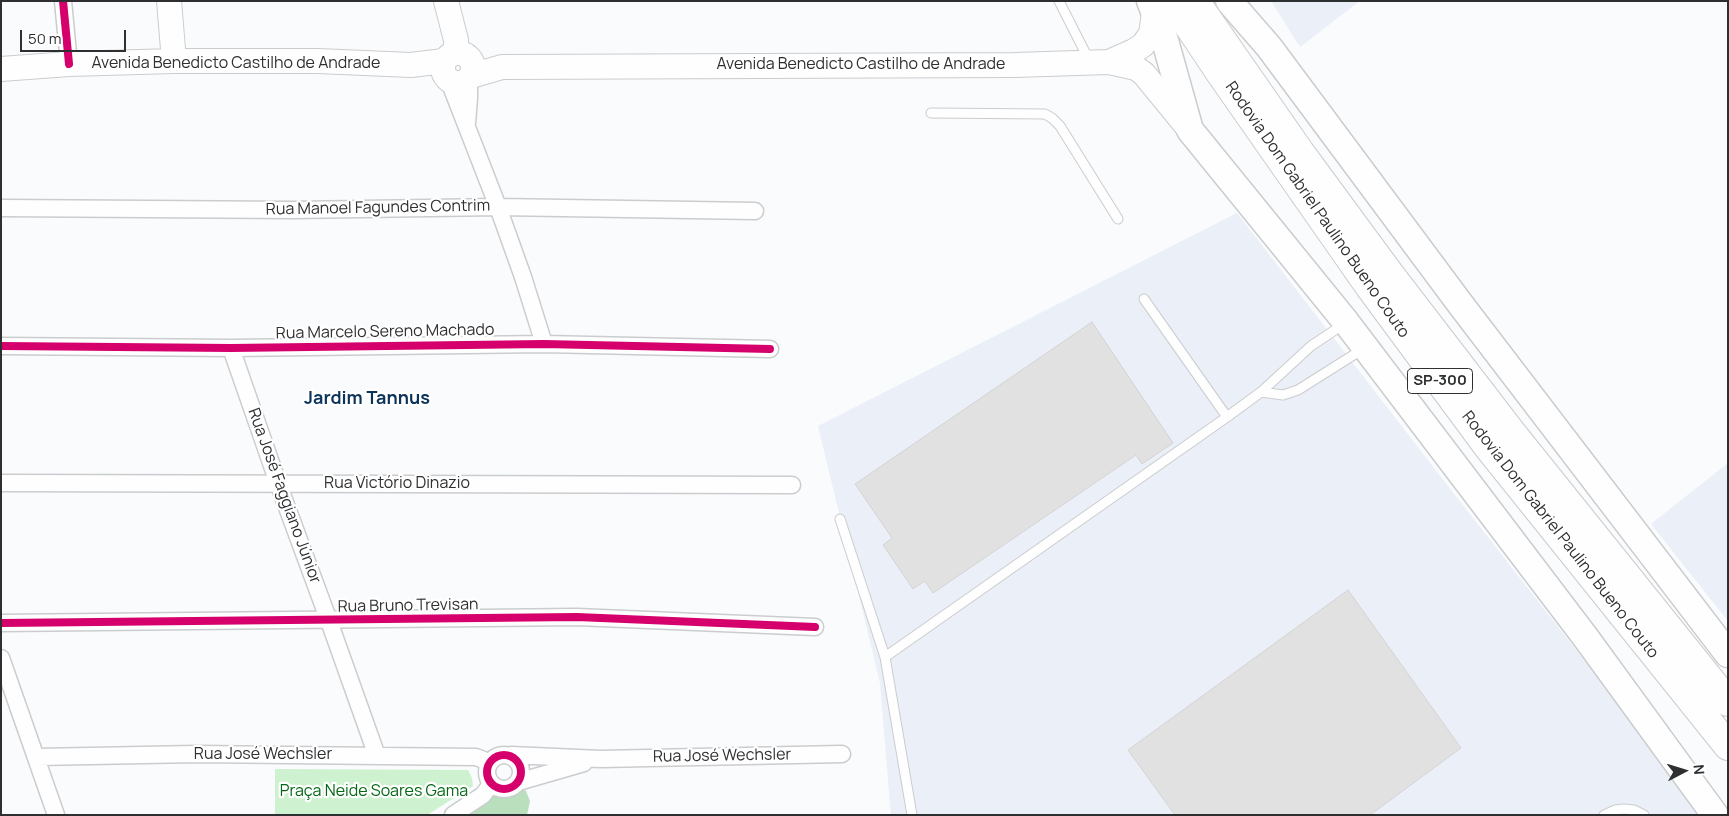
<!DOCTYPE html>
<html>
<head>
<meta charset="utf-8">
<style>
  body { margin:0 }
  #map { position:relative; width:1729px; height:816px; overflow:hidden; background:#f9fbfd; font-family:Manrope,sans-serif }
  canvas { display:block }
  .frame { position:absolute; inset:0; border:2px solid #2e2f31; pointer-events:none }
  .north { position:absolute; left:1659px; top:746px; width:50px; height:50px; -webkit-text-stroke:4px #fff; paint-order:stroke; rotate:85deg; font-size:14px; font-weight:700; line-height:20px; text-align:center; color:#2e2f31 }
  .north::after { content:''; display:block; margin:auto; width:18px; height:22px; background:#2e2f31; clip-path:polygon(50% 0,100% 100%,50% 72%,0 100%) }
  .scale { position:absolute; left:20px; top:30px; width:106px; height:22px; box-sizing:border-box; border:2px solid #2e2f31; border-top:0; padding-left:6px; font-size:15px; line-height:18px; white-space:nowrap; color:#2e2f31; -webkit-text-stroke:4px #fff; paint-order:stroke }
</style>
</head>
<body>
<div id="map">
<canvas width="1729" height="816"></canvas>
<div class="frame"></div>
<div class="north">N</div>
<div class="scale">50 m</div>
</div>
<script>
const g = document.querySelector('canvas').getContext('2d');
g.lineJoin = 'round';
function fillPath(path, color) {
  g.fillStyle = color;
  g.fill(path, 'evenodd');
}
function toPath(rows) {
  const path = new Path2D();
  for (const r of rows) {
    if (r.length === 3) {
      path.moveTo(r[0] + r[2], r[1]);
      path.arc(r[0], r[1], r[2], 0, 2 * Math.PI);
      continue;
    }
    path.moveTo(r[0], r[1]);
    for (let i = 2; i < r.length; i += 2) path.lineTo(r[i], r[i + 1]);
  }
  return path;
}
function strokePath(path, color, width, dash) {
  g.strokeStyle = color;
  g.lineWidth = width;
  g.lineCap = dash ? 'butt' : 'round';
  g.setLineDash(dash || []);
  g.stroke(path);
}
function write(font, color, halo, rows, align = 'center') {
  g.font = font + ' Manrope,sans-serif';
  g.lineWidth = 4.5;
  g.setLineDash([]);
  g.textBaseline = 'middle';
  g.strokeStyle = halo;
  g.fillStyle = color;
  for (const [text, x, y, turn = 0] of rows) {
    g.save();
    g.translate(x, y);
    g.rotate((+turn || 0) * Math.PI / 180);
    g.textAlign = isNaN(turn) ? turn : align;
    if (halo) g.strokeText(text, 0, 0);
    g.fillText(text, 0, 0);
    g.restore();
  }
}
const built = toPath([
  [1271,1,1360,1,1300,47],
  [1237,213,1448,486,1705,815,891,815,880,683,818,426],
  [1728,463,1728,621,1651,524]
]);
const green = toPath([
  [275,769,468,770,472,778,473,786,427,815,275,815]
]);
const forest = toPath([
  [513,784,526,791,530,801,527,815,462,815,487,792,500,785]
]);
const building = toPath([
  [1092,322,1173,443,1142,464,1136,455,933,593,925,581,913,589,883,545,892,538,855,484,1092,322],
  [1348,590,1461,748,1370,815,1175,815,1128,750,1348,590]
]);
const service = toPath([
  [1059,1,1090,62],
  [931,113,1045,114,1052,118,1060,126,1118,219],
  [1144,299,1227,417,1261,392,1311,346,1344,324],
  [1261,392,1283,395,1298,390,1363,349],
  [840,519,885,657,1227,417],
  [885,657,912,815],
  [1604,815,1615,810,1624,809,1634,810,1644,815]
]);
const minor = toPath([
  [63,1,69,64],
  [449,81,498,207,523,277,544,344],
  [467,123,469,98,469,79],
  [1,208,293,210,498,207,755,211],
  [1,346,231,348,544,344,770,349],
  [231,348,278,483,329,621,377,756],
  [1,483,792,485],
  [1,623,577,617,815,627],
  [1,658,56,815],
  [504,772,17],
  [511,755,601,759,842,754],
  [37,757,196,754,476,757,489,762],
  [518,782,584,763],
  [453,815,483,795,491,784]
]);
const secondary = toPath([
  [169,1,174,61],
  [446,1,456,40,456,53],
  [458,68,15],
  [1109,62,1134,51,1143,45,1151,34,1154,13],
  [1,69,69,64,174,61,318,61,411,65,444,61],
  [471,76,502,67,1015,65,1109,62,1136,68,1144,74,1189,129]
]);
const primary = toPath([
  [1150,1,1164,37,1190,130,1346,322,1586,638,1715,815],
  [1229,1,1269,47,1461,305,1728,654]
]);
const motorway = toPath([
  [1172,1,1220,73,1369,286,1488,447,1728,746],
  [1195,1,1300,152,1389,273,1512,433,1728,702]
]);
const cycleway = toPath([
  [63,1,69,64],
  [1,346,231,348,544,344,770,349],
  [1,623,577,617,815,627],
  [504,772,17]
]);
const shields = [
  [1440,381,65]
];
const shieldNames = [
  ["SP-300",1440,381]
];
const streetNames = [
  ["Avenida Benedicto Castilho de Andrade",236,64],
  ["Avenida Benedicto Castilho de Andrade",861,65],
  ["Rua Manoel Fagundes Contrim",378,208,-1],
  ["Rodovia Dom Gabriel Paulino Bueno Couto",1317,210,55],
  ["Rua Marcelo Sereno Machado",385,332,-1],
  ["Rua Victório Dinazio",397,484],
  ["Rua José Faggiano Júnior",284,496,70],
  ["Rodovia Dom Gabriel Paulino Bueno Couto",1560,535,52],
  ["Rua Bruno Trevisan",408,606,-1],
  ["Rua José Wechsler",263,755],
  ["Rua José Wechsler",722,756,-1]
];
const parkNames = [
  ["Praça Neide Soares Gama",374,792]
];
const neighbourhoodNames = [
  ["Jardim Tannus",367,399]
];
fillPath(built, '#ebeff7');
fillPath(green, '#cef1cf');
fillPath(forest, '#badfbc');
fillPath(building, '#e2e1e2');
strokePath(building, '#d5d4d5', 1);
strokePath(service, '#cbccce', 11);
strokePath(minor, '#cbccce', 19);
strokePath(secondary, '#cbccce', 26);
strokePath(primary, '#cbccce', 29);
strokePath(motorway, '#cbccce', 30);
strokePath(service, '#fefeff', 9);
strokePath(minor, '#fefeff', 16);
strokePath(secondary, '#fefeff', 24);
strokePath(primary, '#fefeff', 26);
strokePath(motorway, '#fefeff', 28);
strokePath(cycleway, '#d6006c', 8);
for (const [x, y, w] of shields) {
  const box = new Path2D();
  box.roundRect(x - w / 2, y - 12.5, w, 25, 4);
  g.fillStyle = '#fff';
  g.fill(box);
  strokePath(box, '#2e2f31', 1);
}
write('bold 15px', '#2e2f31', null, shieldNames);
write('16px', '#2e2f31', '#fff', streetNames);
write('16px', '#056916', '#fff', parkNames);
write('bold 18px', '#0c345a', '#fff', neighbourhoodNames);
</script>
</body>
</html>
